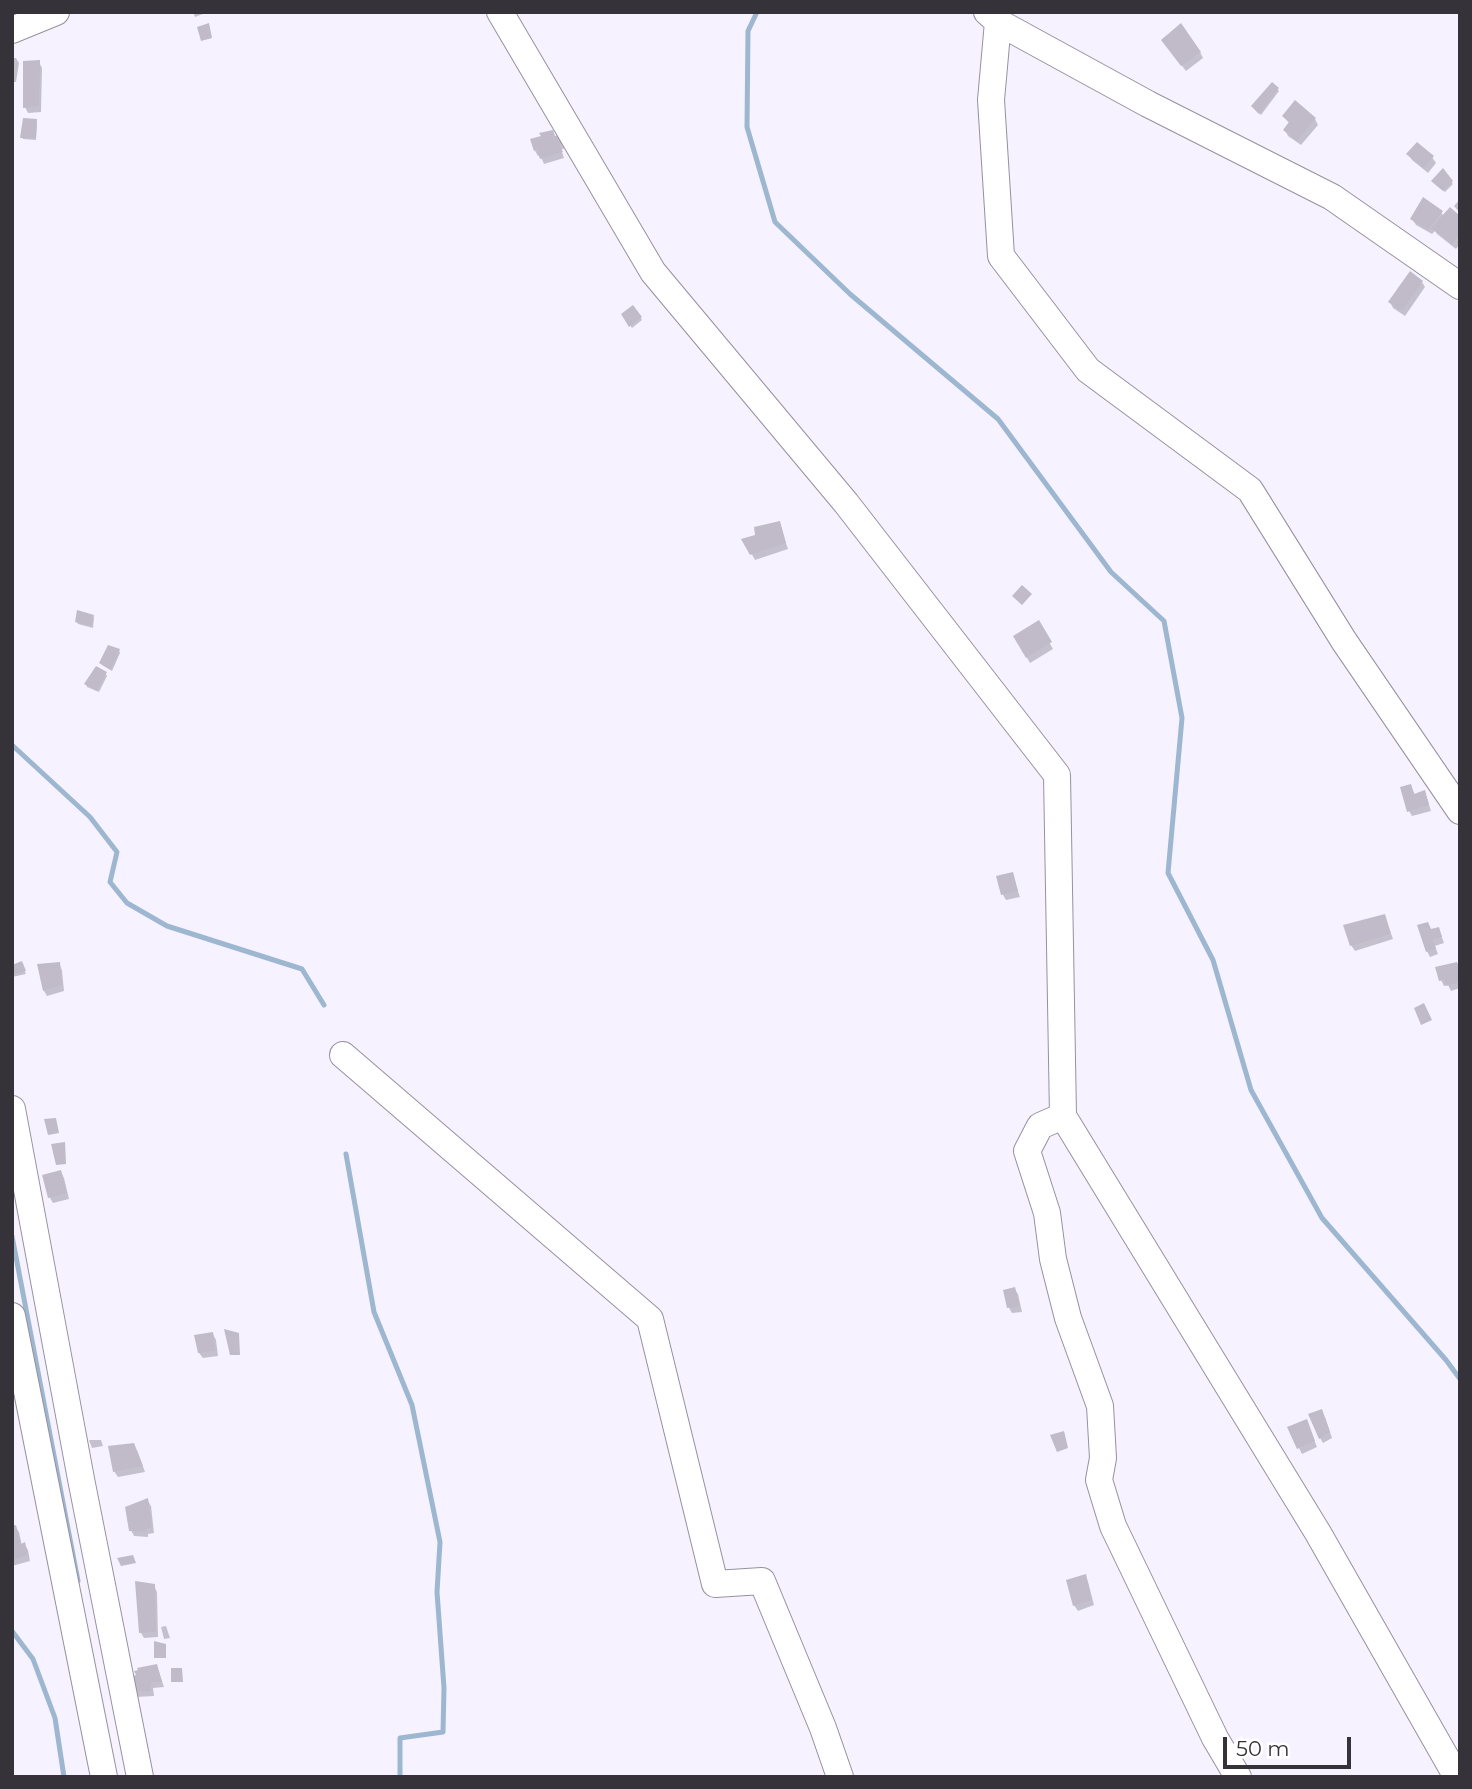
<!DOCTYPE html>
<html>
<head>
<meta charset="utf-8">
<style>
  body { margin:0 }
  #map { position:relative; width:1472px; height:1789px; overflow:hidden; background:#f7f2ff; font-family:Montserrat,sans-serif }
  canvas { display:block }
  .frame { position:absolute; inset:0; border:14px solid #353339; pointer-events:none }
  .scale { position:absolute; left:1223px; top:1737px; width:128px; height:32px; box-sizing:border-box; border:4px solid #353339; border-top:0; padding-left:9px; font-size:21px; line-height:24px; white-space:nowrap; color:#353339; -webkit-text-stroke:5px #fff; paint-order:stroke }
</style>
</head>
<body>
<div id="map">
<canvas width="1472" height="1789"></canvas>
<div class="frame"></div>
<div class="scale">50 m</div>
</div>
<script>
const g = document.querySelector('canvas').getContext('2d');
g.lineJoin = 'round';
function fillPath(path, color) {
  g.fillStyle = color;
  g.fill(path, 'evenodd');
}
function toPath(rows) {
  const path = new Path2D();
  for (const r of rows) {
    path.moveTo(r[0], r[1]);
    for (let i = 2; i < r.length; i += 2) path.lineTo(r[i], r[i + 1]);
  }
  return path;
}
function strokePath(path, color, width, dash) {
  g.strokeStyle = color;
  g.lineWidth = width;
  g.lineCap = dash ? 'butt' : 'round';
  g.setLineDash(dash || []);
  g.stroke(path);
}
const shadow = toPath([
  [193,12,208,12,195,17],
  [1166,45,1200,52,1203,58,1186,71],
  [12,58,16,58,19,63,16,82,12,82],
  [39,62,42,68,41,112,28,113,25,107],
  [1277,89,1279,91,1261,115,1255,109],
  [1295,103,1315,119,1318,125,1301,145,1288,136,1285,130,1290,124,1284,117],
  [36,121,37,123,36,140,23,139,22,137],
  [543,138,556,138,562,143,564,149,561,149,564,158,544,164,540,155,538,156,535,151],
  [1408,154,1432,157,1436,163,1428,173,1412,160],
  [1443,171,1453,184,1445,192,1434,183],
  [1460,199,1460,213,1454,206],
  [1441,212,1444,217,1460,219,1460,244,1456,249,1437,234,1435,231,1432,234,1416,225,1412,219],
  [1422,282,1425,287,1405,316,1393,308,1390,302],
  [633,307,642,320,632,328,623,314],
  [779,523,788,549,755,560,744,540,757,536],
  [92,616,94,618,93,628,78,624,77,622],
  [1038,623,1053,649,1030,663,1015,637],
  [119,650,120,653,112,671,102,665,101,663],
  [106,674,107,676,99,692,87,687,86,684],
  [1411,786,1415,795,1427,798,1431,811,1412,816,1409,811],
  [1012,874,1020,897,1006,900,1003,895],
  [1387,922,1393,939,1355,951,1351,945],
  [1439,929,1444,943,1435,946,1438,954,1430,957,1427,951,1431,931],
  [21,963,26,974,12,977,12,967],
  [59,964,62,970,64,991,47,996,44,991],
  [1460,971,1460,988,1451,991,1448,985,1444,986,1441,980],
  [61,1172,64,1178,69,1199,53,1203,50,1198,44,1177],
  [1014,1289,1018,1294,1022,1312,1012,1313,1009,1308],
  [213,1334,216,1340,218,1356,203,1358,199,1353],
  [1325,1417,1332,1438,1323,1443,1320,1438],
  [1309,1427,1317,1447,1302,1454,1289,1428],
  [89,1440,101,1440,103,1446,92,1448],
  [137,1450,145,1472,118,1477,114,1471],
  [148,1501,151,1506,154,1533,148,1534,148,1537,134,1536,131,1530],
  [12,1527,15,1527,19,1532,22,1546,25,1545,28,1550,30,1561,12,1566],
  [1085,1576,1088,1582,1094,1605,1078,1611,1074,1605],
  [154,1586,157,1592,158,1637,144,1638,141,1633],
  [166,1626,170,1638,164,1639,161,1627],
  [159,1672,164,1687,153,1688,154,1696,136,1697,133,1691]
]);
const stream = toPath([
  [757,12,748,31,747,127,775,222,850,294,998,419,1111,572,1164,621,1182,718,1168,873,1213,960,1251,1090,1322,1218,1446,1360,1460,1379],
  [12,745,90,817,117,852,110,882,127,903,167,926,302,969,324,1005],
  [346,1154,374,1312,412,1405,440,1542,437,1592,444,1688,443,1732,400,1738,400,1777],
  [12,1236,78,1581],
  [12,1631,33,1659,55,1718,64,1777]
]);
const building = toPath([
  [209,23,212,38,201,41,197,27],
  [1181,23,1201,52,1181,66,1161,40],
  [40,60,39,106,23,108,23,61],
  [1272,82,1279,88,1259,114,1251,106],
  [1295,100,1316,118,1297,141,1283,130,1289,122,1282,116],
  [23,118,37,119,36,138,20,138],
  [553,130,555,136,560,135,563,143,559,144,563,152,540,159,537,150,534,151,530,139,541,136,539,133],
  [1417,142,1434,156,1424,168,1406,154],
  [1443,168,1453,181,1443,191,1431,181],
  [1423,197,1443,211,1428,230,1410,219],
  [1450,207,1460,216,1460,235,1452,244,1431,228],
  [1410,271,1423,281,1402,311,1388,302],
  [633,305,642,317,629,327,621,314],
  [780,521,786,543,750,555,741,539,755,535,754,527],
  [1022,585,1032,594,1022,605,1012,596],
  [77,610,94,615,92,626,75,622],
  [1039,620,1052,642,1026,658,1013,636],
  [108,645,120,649,111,670,99,663],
  [96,666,107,672,97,691,84,684],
  [1411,784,1414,794,1425,790,1429,805,1407,812,1400,787],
  [1013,872,1018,891,1001,895,996,876],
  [1385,914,1391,934,1350,946,1343,925],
  [1428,922,1431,929,1439,927,1442,937,1433,940,1436,949,1426,952,1417,925],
  [22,961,26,971,12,975,12,965],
  [60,962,62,985,43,991,37,964],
  [1457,962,1460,969,1460,982,1446,986,1444,980,1439,981,1435,967],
  [1424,1003,1432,1020,1421,1025,1414,1008],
  [56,1118,59,1133,48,1135,44,1119],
  [65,1142,66,1164,56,1165,51,1144],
  [61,1170,67,1193,48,1198,42,1175],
  [1015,1287,1020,1306,1007,1308,1003,1290],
  [224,1329,239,1333,240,1355,230,1355],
  [213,1332,215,1351,198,1353,194,1335],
  [1322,1409,1330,1432,1319,1439,1308,1414],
  [1307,1419,1315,1441,1297,1449,1287,1427],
  [1064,1431,1068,1448,1057,1452,1050,1435],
  [134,1443,143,1466,113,1472,108,1446],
  [148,1498,152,1527,146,1529,145,1532,129,1531,125,1507],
  [16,1525,21,1544,25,1542,28,1555,12,1560,12,1526],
  [133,1555,136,1563,121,1566,117,1558],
  [1086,1574,1092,1600,1073,1606,1066,1580],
  [135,1581,155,1584,156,1632,139,1633],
  [154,1641,166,1644,166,1658,154,1658],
  [157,1664,162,1682,151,1682,151,1691,131,1692,127,1678,136,1675,134,1671,138,1670,137,1668],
  [171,1668,182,1668,183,1682,171,1682]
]);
const minor = toPath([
  [500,12,653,272,846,503,1057,775,1063,1116,1318,1533,1457,1777],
  [987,12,998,22,1148,104,1332,197,1460,286],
  [998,22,991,100,1001,256,1088,370,1250,490,1344,641,1460,811],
  [12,30,56,12],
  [343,1055,650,1319,715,1584,762,1581,823,1728,840,1777],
  [12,1109,81,1479,140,1777],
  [1063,1116,1040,1126,1027,1151,1047,1213,1053,1259,1068,1318,1100,1406,1103,1458,1099,1480,1113,1526,1215,1738,1238,1777],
  [12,1316,104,1777]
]);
fillPath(shadow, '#0003');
strokePath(stream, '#9db7d0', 5);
fillPath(building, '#c0bac9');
strokePath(minor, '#97919f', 28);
strokePath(minor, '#fff', 26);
</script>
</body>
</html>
